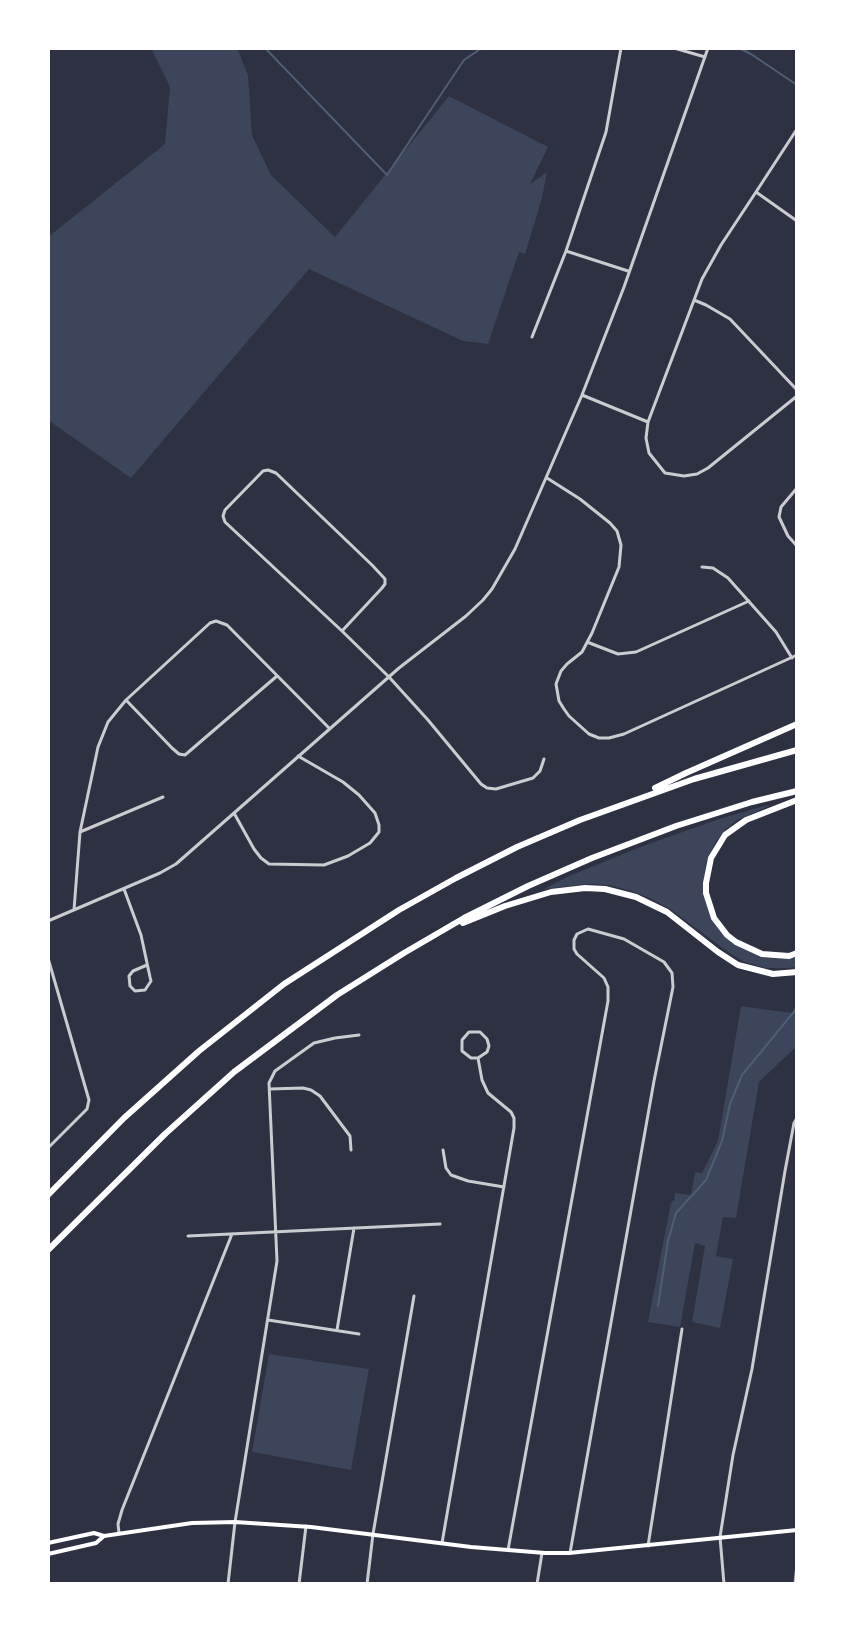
<!DOCTYPE html>
<html>
<head>
<meta charset="utf-8">
<style>
  body { margin:0 }
  #map { position:relative; width:845px; height:1632px; overflow:hidden; background:#2d3142; font-family:"Public Sans",sans-serif }
  canvas { display:block }
  .frame { position:absolute; inset:0; border:50px solid #fff; pointer-events:none }
</style>
</head>
<body>
<div id="map">
<canvas width="845" height="1632"></canvas>
<div class="frame"></div>
</div>
<script>
const g = document.querySelector('canvas').getContext('2d');
g.lineJoin = 'round';
function fillPath(path, color) {
  g.fillStyle = color;
  g.fill(path, 'evenodd');
}
function toPath(rows) {
  const path = new Path2D();
  for (const r of rows) {
    path.moveTo(r[0], r[1]);
    for (let i = 2; i < r.length; i += 2) path.lineTo(r[i], r[i + 1]);
  }
  return path;
}
function strokePath(path, color, width, dash) {
  g.strokeStyle = color;
  g.lineWidth = width;
  g.lineCap = dash ? 'butt' : 'round';
  g.setLineDash(dash || []);
  g.stroke(path);
}
const green = toPath([
  [151,48,237,48,248,75,252,135,271,175,335,237,449,96,548,147,530,184,547,172,542,198,525,254,519,252,488,344,463,341,309,269,131,478,48,420,48,237,165,144,170,87],
  [768,805,769,806,737,820,726,829,716,841,706,863,704,877,706,903,731,940,742,948,768,957,797,955,797,967,787,968,766,968,744,962,728,952,670,909,650,898,631,891,609,885,588,884,544,889,569,876,643,846,722,818],
  [797,1003,797,1046,759,1082,736,1218,723,1217,716,1256,733,1259,720,1328,692,1322,705,1246,695,1243,680,1327,648,1322,671,1202,674,1201,675,1193,691,1195,695,1172,702,1173,718,1141,741,1006,792,1013],
  [269,1354,369,1369,351,1470,252,1452]
]);
const stream = toPath([
  [265,48,387,175,464,60,482,48],
  [739,48,751,54,797,85],
  [658,1306,668,1241,676,1213,706,1180,722,1141,730,1104,742,1075,797,1008]
]);
const minor = toPath([
  [621,48,606,132,566,251,628,271],
  [674,48,705,57],
  [756,192,797,129],
  [797,221,756,192,721,245,702,279,648,422,646,438,649,453,665,473,684,476,697,474,708,468,797,396],
  [694,300,706,305,730,319,797,390],
  [532,337,566,251],
  [582,395,648,422],
  [547,478,580,499,610,523,617,531,621,545,619,567,592,633,582,652,567,664,561,671,556,684,559,701,564,709,569,716,589,734,599,738,609,738,624,734,797,655],
  [797,488,781,507,779,517,788,536,797,546],
  [702,567,713,568,728,578,776,632,792,658],
  [342,631,225,522,223,516,225,510,263,471,268,470,276,473,372,565,385,579,385,584,382,588,342,631,389,677,428,720,481,784,487,788,496,789,533,778,540,771,544,759],
  [587,642,618,654,636,652,749,601],
  [126,700,172,748,179,754,185,755,277,676],
  [234,813,254,849,261,858,269,864,324,865,348,856,370,843,379,832,379,825,375,813,359,795,343,782,298,756],
  [80,832,163,797],
  [124,889,141,935,150,977,151,981,145,990,135,991,130,986,129,976,133,971,147,965],
  [74,910,80,832,98,747,108,722,126,700,210,623,216,621,227,625,330,729],
  [48,921,160,873,176,864,399,668,466,616,483,600,492,589,515,549,582,395,624,287,708,48],
  [48,958,89,1100,87,1109,48,1148],
  [270,1089,303,1088,311,1090,320,1096,350,1136,351,1150],
  [443,1150,446,1168,451,1175,468,1181,504,1187],
  [188,1236,440,1224],
  [268,1320,359,1334],
  [337,1330,354,1228],
  [119,1533,118,1524,122,1510,232,1234],
  [442,1543,514,1128,514,1118,511,1112,488,1093,482,1080,478,1058,487,1052,489,1046,487,1039,480,1032,469,1032,462,1040,462,1051,471,1058,478,1058],
  [648,1546,682,1329],
  [508,1550,608,1001,608,987,604,978,577,954,574,949,574,940,577,934,588,929,624,939,664,962,672,973,673,987,654,1081,570,1553],
  [228,1584,235,1522,277,1261,269,1083,275,1071,314,1043,335,1038,359,1035],
  [299,1584,306,1526],
  [367,1584,373,1534,414,1296],
  [537,1584,542,1553],
  [724,1584,720,1537,733,1455,752,1369,785,1171,794,1123,797,1118],
  [795,1584,797,1565]
]);
const secondary = toPath([
  [48,1543,94,1533,104,1536,192,1523,235,1522,311,1527,471,1547,545,1553,569,1553,797,1530],
  [48,1554,96,1543,104,1536]
]);
const motorway = toPath([
  [655,788,686,773,797,724],
  [797,800,746,820,725,835,711,858,706,883,706,893,714,918,727,935,736,942,762,954,789,956,797,953],
  [463,923,505,906,551,892,585,888,605,889,636,897,667,912,718,952,738,965,773,974,797,972],
  [48,1195,124,1118,199,1051,284,984,399,910,456,878,517,847,580,820,694,779,797,750],
  [48,1250,165,1134,234,1072,337,995,404,953,464,918,528,886,592,858,676,826,752,802,797,791]
]);
fillPath(green, '#3c4559');
strokePath(stream, '#4f5d75', 2);
strokePath(minor, '#caccd0', 3);
strokePath(secondary, '#fff', 4);
strokePath(motorway, '#fff', 6);
</script>
</body>
</html>
